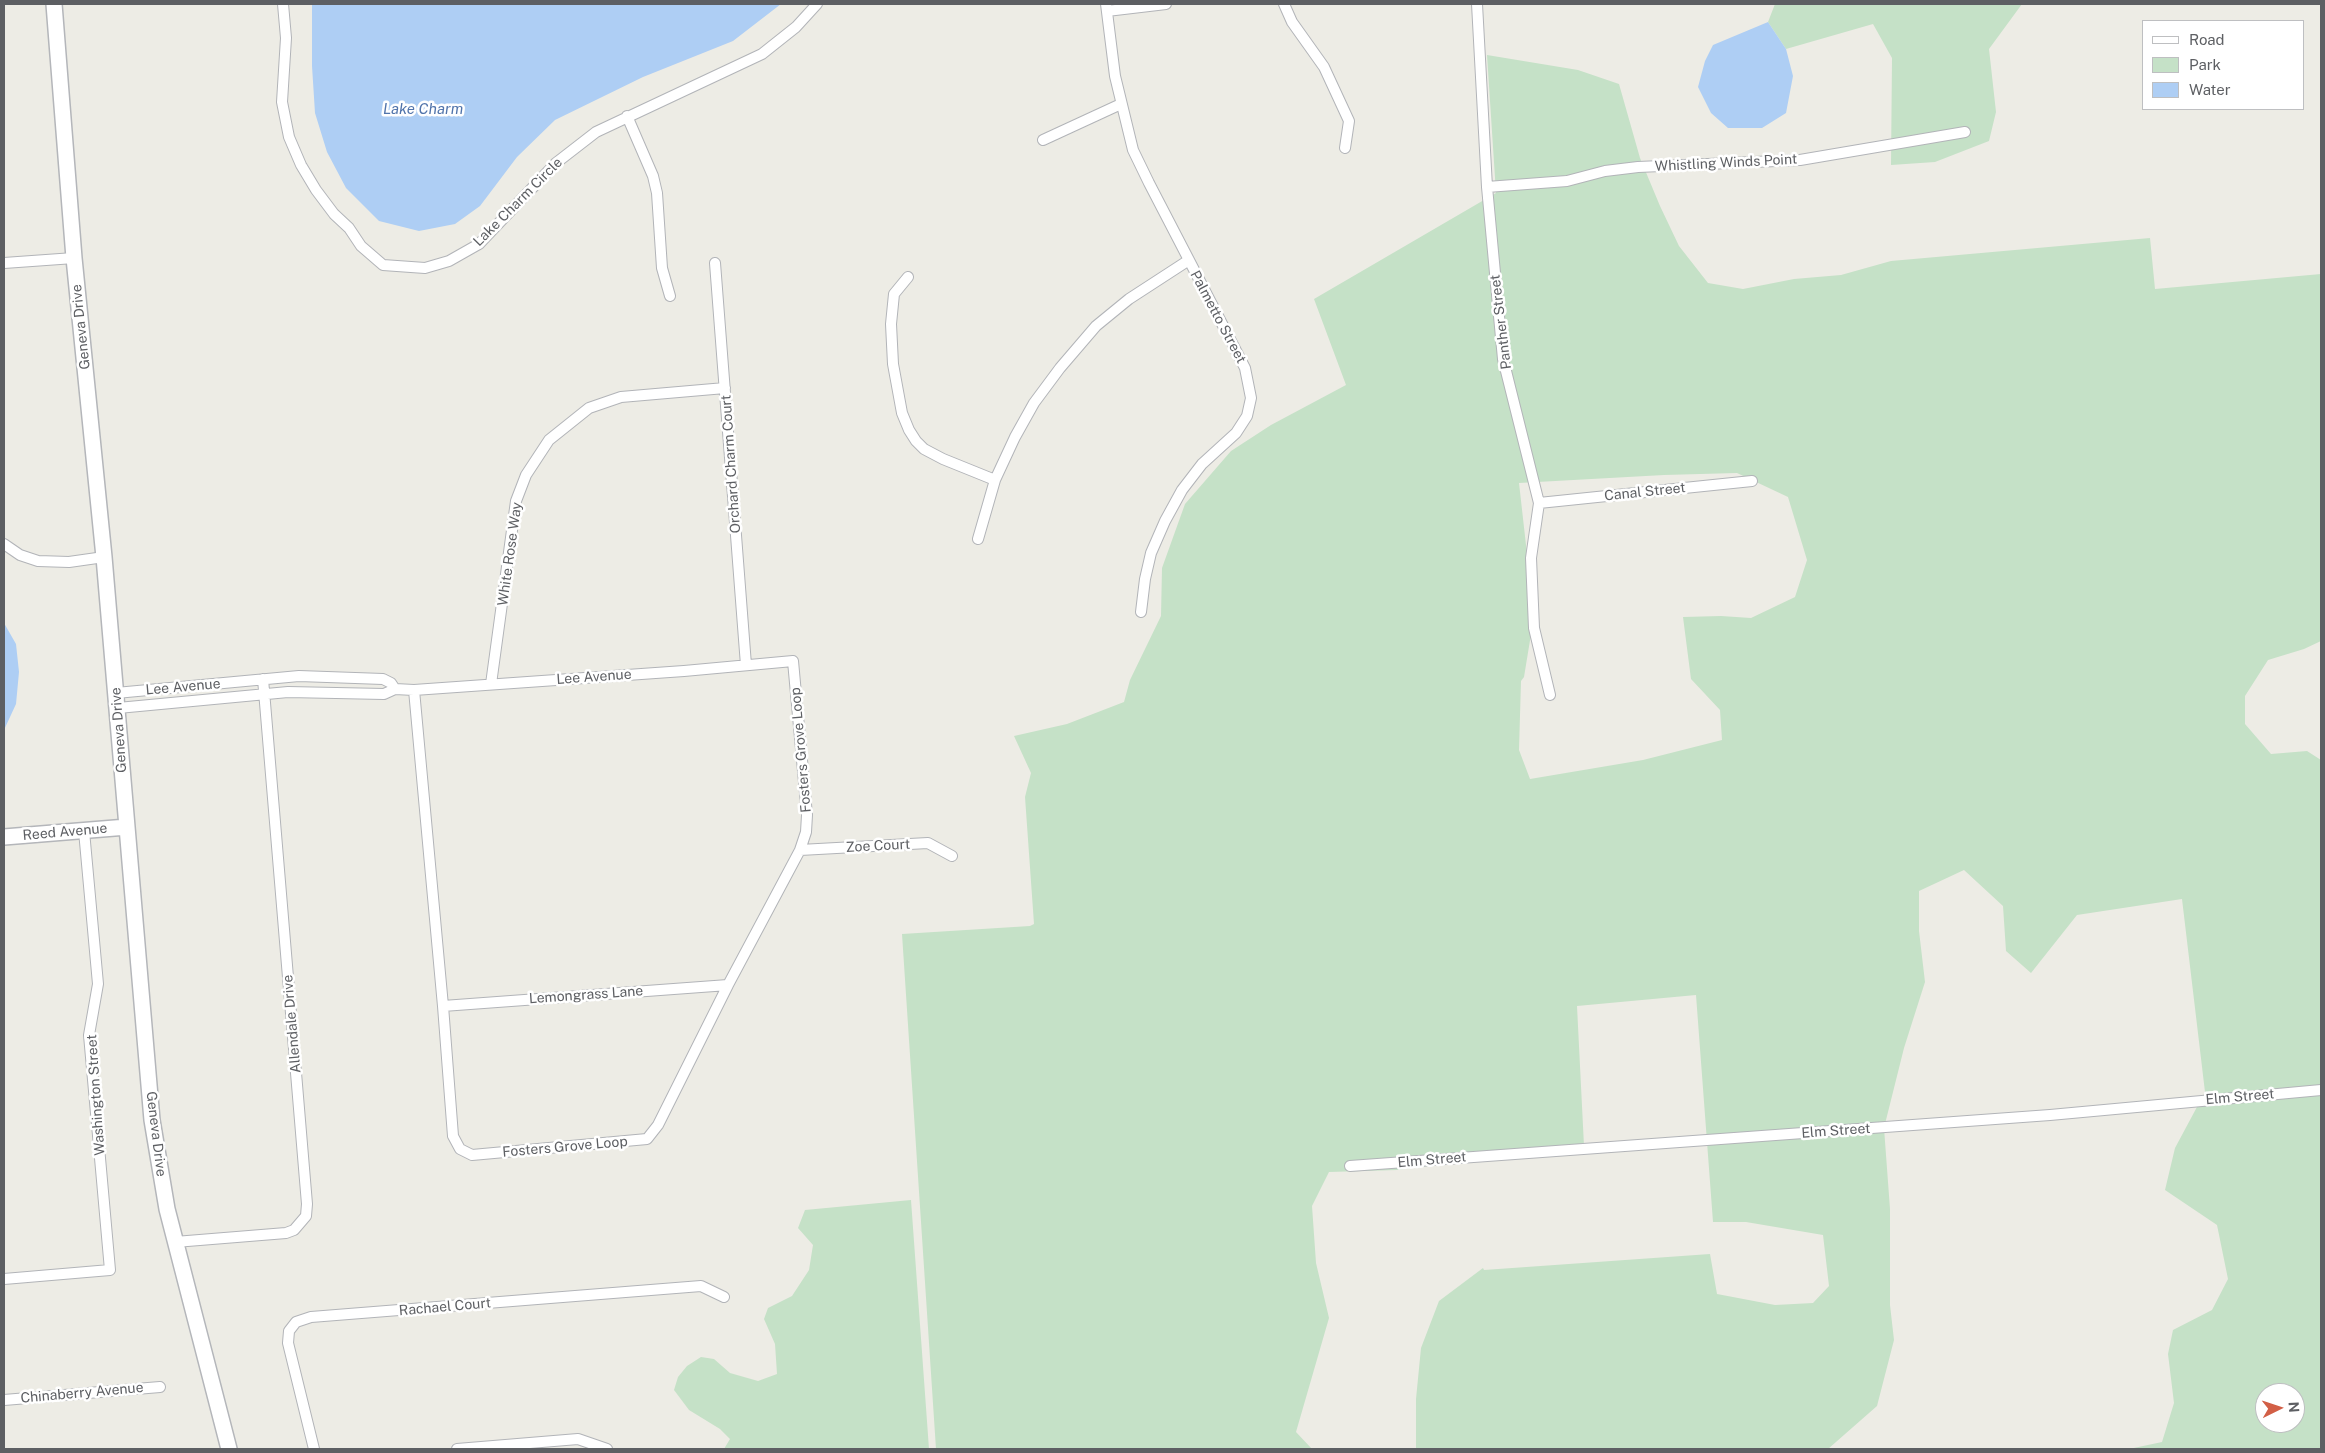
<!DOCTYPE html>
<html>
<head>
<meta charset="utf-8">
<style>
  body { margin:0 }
  #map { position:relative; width:2325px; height:1453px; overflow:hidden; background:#edece5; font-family:"Public Sans",sans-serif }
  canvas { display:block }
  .frame { position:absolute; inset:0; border:5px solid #5d5f63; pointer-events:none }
  .legend { position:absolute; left:2142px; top:20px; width:162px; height:90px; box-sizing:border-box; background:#fff; border:1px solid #bebfc1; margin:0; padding:6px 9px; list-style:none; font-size:15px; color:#5d5f63 }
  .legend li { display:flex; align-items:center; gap:10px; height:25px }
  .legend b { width:25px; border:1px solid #bebfc1 }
  .north { position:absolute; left:2255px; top:1383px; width:50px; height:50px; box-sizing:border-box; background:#fff; border:1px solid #bebfc1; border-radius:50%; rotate:86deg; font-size:14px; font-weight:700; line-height:20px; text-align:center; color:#5d5f63 }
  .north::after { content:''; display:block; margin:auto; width:18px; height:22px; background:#d25f46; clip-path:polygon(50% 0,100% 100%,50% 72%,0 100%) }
</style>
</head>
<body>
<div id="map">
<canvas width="2325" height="1453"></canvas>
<div class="frame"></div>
<ul class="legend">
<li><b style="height:6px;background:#fff"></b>Road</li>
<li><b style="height:14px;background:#c5e1c7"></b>Park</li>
<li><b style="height:14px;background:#aecef4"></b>Water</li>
</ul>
<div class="north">N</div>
</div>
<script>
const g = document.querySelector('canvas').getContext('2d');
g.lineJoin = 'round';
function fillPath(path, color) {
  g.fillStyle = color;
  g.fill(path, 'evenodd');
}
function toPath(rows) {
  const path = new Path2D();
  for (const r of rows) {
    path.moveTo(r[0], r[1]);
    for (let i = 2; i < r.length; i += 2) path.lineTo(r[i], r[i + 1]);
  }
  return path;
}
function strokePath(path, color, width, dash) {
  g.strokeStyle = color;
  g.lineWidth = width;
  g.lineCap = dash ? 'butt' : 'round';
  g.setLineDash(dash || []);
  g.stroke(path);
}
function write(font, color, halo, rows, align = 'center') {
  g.font = font + ' "Public Sans",sans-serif';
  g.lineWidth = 5;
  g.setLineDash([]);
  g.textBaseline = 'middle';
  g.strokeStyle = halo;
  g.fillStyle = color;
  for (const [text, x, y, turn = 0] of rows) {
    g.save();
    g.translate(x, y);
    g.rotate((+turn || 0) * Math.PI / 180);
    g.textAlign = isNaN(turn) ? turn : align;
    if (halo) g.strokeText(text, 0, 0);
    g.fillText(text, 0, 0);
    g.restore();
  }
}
const green = toPath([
  [1775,4,2022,4,1989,49,1996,112,1989,141,1935,162,1891,165,1892,58,1873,24,1786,49,1768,22],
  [1487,55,1578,70,1619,84,1640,158,1660,206,1679,246,1708,283,1743,289,1794,279,1841,275,1891,261,2150,238,2155,289,2321,274,2321,641,2304,649,2268,660,2245,696,2245,724,2271,754,2307,751,2321,760,2321,1449,2129,1449,2162,1442,2174,1403,2168,1354,2173,1330,2212,1310,2228,1279,2217,1225,2165,1190,2175,1148,2205,1092,2182,899,2077,915,2031,973,2006,951,2003,906,1964,870,1919,891,1919,931,1925,982,1904,1048,1884,1128,1890,1209,1890,1305,1894,1340,1877,1406,1828,1449,1416,1449,1416,1399,1421,1348,1439,1301,1483,1268,1484,1270,1710,1254,1717,1294,1775,1305,1813,1303,1829,1286,1823,1235,1746,1222,1713,1222,1696,995,1577,1006,1584,1146,1397,1170,1329,1172,1312,1206,1316,1263,1329,1318,1296,1432,1312,1449,936,1449,902,934,1030,926,1034,924,1025,797,1031,773,1014,736,1067,724,1124,702,1130,680,1161,616,1162,568,1185,504,1231,451,1271,425,1346,385,1314,299,1496,193],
  [1737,473,1788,497,1807,560,1795,597,1751,618,1721,616,1683,617,1691,679,1720,710,1722,740,1643,760,1530,779,1519,750,1521,681,1524,677,1534,616,1519,483,1664,475],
  [2265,1393,2295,1393,2295,1423,2265,1423],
  [911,1200,929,1449,724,1449,730,1439,720,1429,689,1410,674,1390,678,1377,687,1366,701,1357,714,1359,730,1373,758,1381,777,1374,775,1344,764,1319,768,1308,792,1296,809,1270,813,1245,798,1228,805,1210]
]);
const water = toPath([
  [312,4,781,4,733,41,643,77,555,120,517,157,480,206,455,224,419,231,379,221,346,188,327,152,315,113,312,66],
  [1768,22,1786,49,1793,76,1786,113,1762,128,1728,128,1711,113,1698,87,1705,61,1713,45],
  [4,623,16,644,19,672,16,704,4,730]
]);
const street = toPath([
  [283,4,286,38,282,102,289,137,301,165,316,190,334,214,349,228,361,246,383,265,425,268,449,261,479,244,556,163,596,132,762,54,796,27,817,4],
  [1106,4,1115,76,1133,150,1149,183,1245,368,1251,398,1247,416,1236,433,1202,464,1182,490,1165,521,1151,553,1145,579,1141,612],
  [1284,4,1292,22,1324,67,1349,121,1345,148],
  [1477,4,1487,187,1503,359,1539,503,1531,558,1534,628,1550,695],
  [1107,11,1166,4],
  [627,116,653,176,657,193,662,268,670,296],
  [1043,140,1121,104],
  [1487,187,1567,181,1605,171,1638,167,1800,160,1965,132],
  [4,263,74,258],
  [715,263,746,665],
  [908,277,894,294,891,324,893,364,902,413,909,430,916,441,924,449,943,459,995,480],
  [1539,503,1752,481],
  [978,539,995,480,1015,437,1034,403,1060,368,1096,326,1129,299,1189,260],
  [4,544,20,555,38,561,69,562,104,557],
  [491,684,516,501,526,475,549,440,589,408,621,397,725,388],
  [116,693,299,676,383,679,391,683,395,689],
  [118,708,288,692,384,694,395,689,414,690,684,671,793,661,807,815,806,832,800,850,728,985,658,1125,647,1139,472,1155,460,1149,453,1136,443,1006,414,690],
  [800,850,928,843,952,856],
  [443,1006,728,985],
  [1350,1166,2050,1115,2321,1090],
  [175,1242,286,1233,294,1230,306,1216,307,1204,263,679],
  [4,1279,110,1270,89,1035,98,984,84,831],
  [4,1400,160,1387],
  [314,1449,288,1343,289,1331,296,1322,311,1317,701,1286,724,1297],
  [457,1449,578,1439,607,1449]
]);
const secondary = toPath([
  [54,4,74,258,104,557,152,1120,167,1209,229,1449],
  [4,837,127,827]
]);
const streetNames = [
  ["Whistling Winds Point",1726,163,-3],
  ["Lake Charm Circle",518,202,-45],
  ["Palmetto Street",1218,317,62],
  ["Panther Street",1501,322,-97],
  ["Geneva Drive",81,327,-96],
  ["Orchard Charm Court",731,464,-94],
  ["Canal Street",1645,492,-6],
  ["White Rose Way",510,554,-82],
  ["Lee Avenue",594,677,-4],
  ["Lee Avenue",183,687,-5],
  ["Geneva Drive",119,730,-94],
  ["Fosters Grove Loop",801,750,-95],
  ["Reed Avenue",65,832,-5],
  ["Zoe Court",878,846,-3],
  ["Lemongrass Lane",586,995,-4],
  ["Allendale Drive",292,1024,-95],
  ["Washington Street",96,1095,-94],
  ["Elm Street",2240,1097,-5],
  ["Elm Street",1836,1131,-4],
  ["Geneva Drive",156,1134,83],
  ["Fosters Grove Loop",565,1147,-5],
  ["Elm Street",1432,1160,-5],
  ["Rachael Court",445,1307,-5],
  ["Chinaberry Avenue",82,1393,-5]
];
const waterNames = [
  ["Lake Charm",423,109]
];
fillPath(green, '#c5e1c7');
fillPath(water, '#aecef4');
strokePath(street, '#b2b4b8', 12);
strokePath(secondary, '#b4b6ba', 18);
strokePath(street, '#fff', 10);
strokePath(secondary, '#fff', 15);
write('14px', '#5d5f63', '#fff', streetNames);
write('italic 15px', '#5174ab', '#fff', waterNames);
</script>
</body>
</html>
